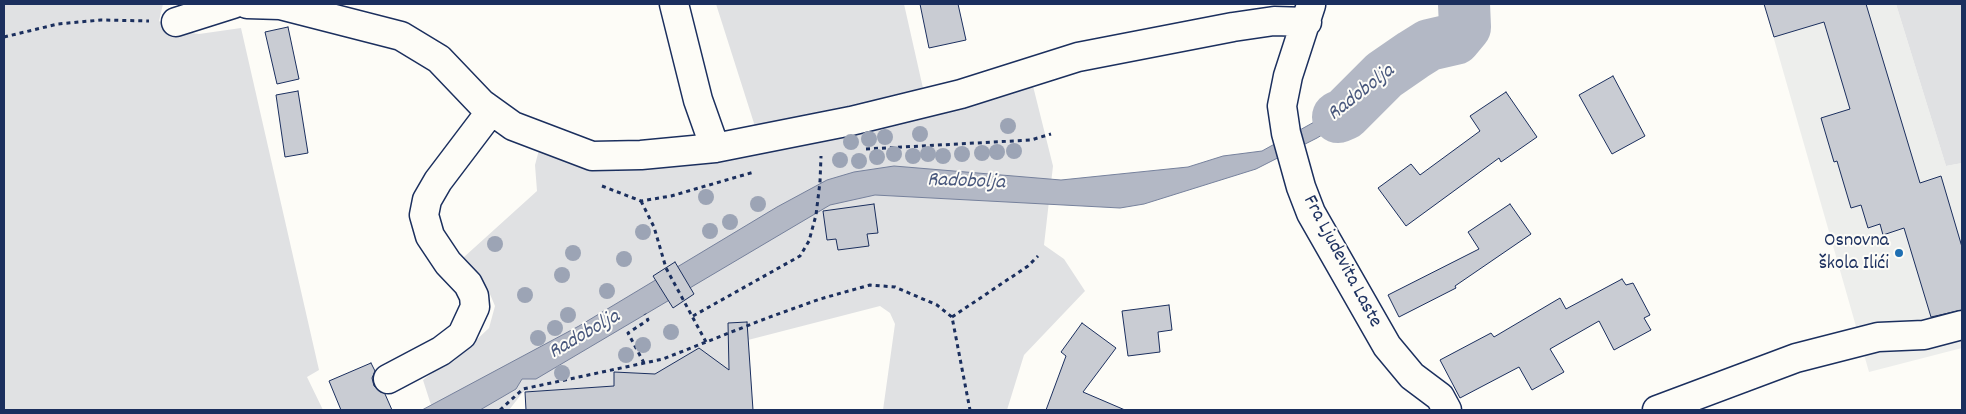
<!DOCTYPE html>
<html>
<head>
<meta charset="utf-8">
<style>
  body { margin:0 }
  #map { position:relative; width:1966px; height:414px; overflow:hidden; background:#fdfcf7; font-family:Dekko,sans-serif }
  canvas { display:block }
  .frame { position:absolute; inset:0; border:5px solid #1b2f5e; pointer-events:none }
</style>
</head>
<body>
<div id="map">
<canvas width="1966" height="414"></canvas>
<div class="frame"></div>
</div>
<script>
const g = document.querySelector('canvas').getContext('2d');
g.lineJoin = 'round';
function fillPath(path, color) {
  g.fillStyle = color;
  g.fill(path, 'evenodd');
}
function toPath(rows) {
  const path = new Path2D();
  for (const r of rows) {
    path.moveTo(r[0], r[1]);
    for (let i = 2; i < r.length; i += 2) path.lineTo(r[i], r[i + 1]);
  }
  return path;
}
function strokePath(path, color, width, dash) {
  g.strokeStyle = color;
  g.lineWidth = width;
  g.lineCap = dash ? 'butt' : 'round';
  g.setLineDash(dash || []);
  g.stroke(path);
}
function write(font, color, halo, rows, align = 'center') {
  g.font = font + ' Dekko,sans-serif';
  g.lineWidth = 4;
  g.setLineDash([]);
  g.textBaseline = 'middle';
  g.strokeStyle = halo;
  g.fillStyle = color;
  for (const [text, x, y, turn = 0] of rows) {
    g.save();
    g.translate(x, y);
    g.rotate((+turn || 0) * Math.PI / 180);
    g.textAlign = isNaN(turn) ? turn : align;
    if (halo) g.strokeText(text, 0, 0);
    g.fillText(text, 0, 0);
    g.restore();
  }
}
const built = toPath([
  [1764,4,1896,4,1946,166,1962,163,1962,348,1869,372]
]);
const green = toPath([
  [4,4,163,4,159,21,171,30,199,34,241,28,319,370,307,377,323,410,4,410],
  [716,4,904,4,927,106,1032,82,1053,166,1044,245,1064,259,1085,291,1024,355,1007,410,883,410,895,324,890,313,880,306,748,340,728,339,729,391,719,390,705,352,699,348,655,374,614,372,614,386,523,392,509,410,422,410,431,405,423,380,436,370,454,361,489,328,495,306,487,287,464,267,464,257,537,191,535,165,540,146,759,139],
  [1896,4,1962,4,1962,163,1946,166]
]);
const water = toPath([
  [1384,61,1401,79,1377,102,1317,138,1256,169,1144,204,1120,208,875,195,830,205,536,379,522,379,516,389,480,410,422,410,579,326,777,207,827,180,854,172,894,166,1061,180,1188,167,1223,156,1262,151,1334,111,1338,106,1335,99,1384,61]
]);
const river = toPath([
  [1338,117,1345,114,1384,75,1413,55,1429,45,1455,39,1465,27,1464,4]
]);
const building = toPath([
  [920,4,958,4,966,40,929,48,920,4],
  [1764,4,1866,4,1920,183,1941,176,1962,247,1962,310,1931,317,1904,228,1883,235,1880,224,1868,228,1861,205,1851,208,1837,161,1834,162,1821,118,1850,109,1824,22,1774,37,1764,4],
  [288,27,299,79,277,84,265,32,288,27],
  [1613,76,1645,136,1612,154,1579,95,1613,76],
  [298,91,308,153,285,157,276,95,298,91],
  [1506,92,1537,137,1501,162,1499,158,1406,226,1378,188,1411,164,1420,175,1480,131,1470,116,1506,92],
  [874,204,878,233,867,234,869,246,838,250,836,239,827,240,823,211,874,204],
  [1510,204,1531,234,1455,286,1456,288,1399,317,1388,295,1479,249,1468,232,1510,204],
  [675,262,694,294,673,308,653,276,675,262],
  [1622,279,1626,285,1633,283,1650,315,1644,318,1651,330,1614,350,1599,321,1550,349,1564,372,1532,390,1519,367,1460,398,1440,360,1491,333,1494,337,1560,298,1566,309,1622,279],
  [1169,305,1172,330,1158,332,1160,352,1128,356,1122,311,1169,305],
  [747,322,753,410,526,410,525,392,614,386,614,372,655,374,699,348,729,370,728,323,747,322],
  [1082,323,1116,348,1083,392,1125,410,1046,410,1066,356,1061,352,1082,323],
  [371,363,375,371,372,378,374,386,385,394,392,410,341,410,329,381,371,363]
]);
const path = toPath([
  [4,37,58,24,101,20,149,21],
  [866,149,1031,140,1051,134],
  [602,186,641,201,671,196,754,172],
  [641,201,654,227,666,268,706,342],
  [693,316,800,256,809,241,816,215,820,182,821,156],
  [952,317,1028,266,1038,256],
  [644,363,628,333,648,320,645,314],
  [500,410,523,389,663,359,767,318,820,299,870,285,895,287,937,305,952,317,970,410]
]);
const minor = toPath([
  [247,4,280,5,401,36,439,59,481,103,513,126,592,156,641,155,715,148,851,121,961,94,1078,57,1233,27,1274,21,1307,22],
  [674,4,698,100,715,148],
  [1311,5,1288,76,1282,106,1286,133,1301,187,1311,213,1387,346,1412,376,1440,397,1447,410],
  [176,22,233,4],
  [388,379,441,351,462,335,475,307,474,296,468,284,448,263,430,236,424,215,427,200,438,181,491,111],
  [1657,410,1796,358,1878,337,1924,335,1962,325]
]);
const trees = [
  [1008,126],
  [920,134],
  [885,137],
  [869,139],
  [851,142],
  [1014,151],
  [997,152],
  [982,153],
  [894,154],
  [928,154],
  [962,154],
  [913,156],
  [943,156],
  [877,157],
  [840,160],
  [859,161],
  [706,197],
  [758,204],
  [730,222],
  [710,231],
  [643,232],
  [495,244],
  [573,253],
  [624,259],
  [562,275],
  [607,291],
  [525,295],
  [568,315],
  [555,328],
  [671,332],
  [538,338],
  [643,345],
  [626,355],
  [562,373]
];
const markers = [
  [1899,253,5,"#1f6fb2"]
];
const poiNames = [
  ["Osnovna",1889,242],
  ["škola Ilići",1889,265]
];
const streetNames = [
  ["Fra Ljudevita Laste",1341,262,62]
];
const waterNames = [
  ["Radobolja",1362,94,-38],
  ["Radobolja",966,183,2],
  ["Radobolja",585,336,-30]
];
fillPath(built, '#edeeec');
fillPath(green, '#e0e1e3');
fillPath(water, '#b3b8c5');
strokePath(water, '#76819c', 1);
strokePath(river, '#b3b8c5', 52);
fillPath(building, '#c9ccd3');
strokePath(building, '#1b2f5e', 1);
strokePath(minor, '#1b2f5e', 31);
strokePath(path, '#1b2f5e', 3, [4, 4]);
strokePath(minor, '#fdfcf7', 28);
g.fillStyle = '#9ca4b5';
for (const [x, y] of trees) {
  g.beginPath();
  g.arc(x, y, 8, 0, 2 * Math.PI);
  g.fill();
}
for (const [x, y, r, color] of markers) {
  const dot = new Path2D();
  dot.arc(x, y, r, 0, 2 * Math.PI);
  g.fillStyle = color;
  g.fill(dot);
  strokePath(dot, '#fdfcf7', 2);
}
write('20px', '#1b2f5e', '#fdfcf7', poiNames, 'right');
write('20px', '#1b2f5e', '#fdfcf7', streetNames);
write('italic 21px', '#49587d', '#fdfcf7', waterNames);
</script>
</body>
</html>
